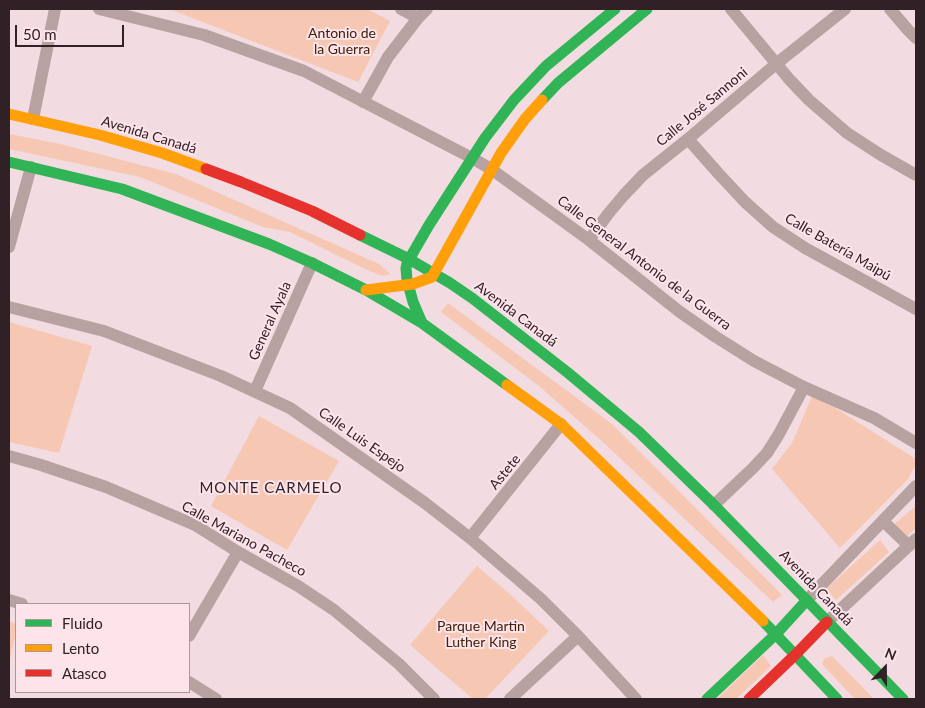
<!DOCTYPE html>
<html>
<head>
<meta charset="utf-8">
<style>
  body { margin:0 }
  #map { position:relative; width:925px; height:708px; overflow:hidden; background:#f2dbe1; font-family:Lato,sans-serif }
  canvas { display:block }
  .frame { position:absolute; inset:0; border:10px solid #302126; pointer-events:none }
  .legend { position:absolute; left:15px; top:603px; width:175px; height:90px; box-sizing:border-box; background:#fde4eb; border:1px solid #ab969c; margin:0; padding:6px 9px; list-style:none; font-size:15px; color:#302126 }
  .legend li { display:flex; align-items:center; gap:10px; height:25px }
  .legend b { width:25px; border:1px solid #ab969c }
  .north { position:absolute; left:860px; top:643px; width:50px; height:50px; -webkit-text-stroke:4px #fde4eb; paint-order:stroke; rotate:22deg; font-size:14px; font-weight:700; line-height:20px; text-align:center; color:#302126 }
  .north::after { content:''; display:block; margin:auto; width:18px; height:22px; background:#302126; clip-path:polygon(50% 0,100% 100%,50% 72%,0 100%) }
  .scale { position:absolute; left:15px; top:25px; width:109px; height:22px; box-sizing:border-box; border:2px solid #302126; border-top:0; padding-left:6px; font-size:15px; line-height:18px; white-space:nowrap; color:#302126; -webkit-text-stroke:4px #fde4eb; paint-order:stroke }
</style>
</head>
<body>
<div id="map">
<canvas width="925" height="708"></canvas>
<div class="frame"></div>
<ul class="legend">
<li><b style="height:6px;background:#30b455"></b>Fluido</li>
<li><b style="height:6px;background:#ff9f0a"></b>Lento</li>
<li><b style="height:6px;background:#e5322d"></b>Atasco</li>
</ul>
<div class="north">N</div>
<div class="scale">50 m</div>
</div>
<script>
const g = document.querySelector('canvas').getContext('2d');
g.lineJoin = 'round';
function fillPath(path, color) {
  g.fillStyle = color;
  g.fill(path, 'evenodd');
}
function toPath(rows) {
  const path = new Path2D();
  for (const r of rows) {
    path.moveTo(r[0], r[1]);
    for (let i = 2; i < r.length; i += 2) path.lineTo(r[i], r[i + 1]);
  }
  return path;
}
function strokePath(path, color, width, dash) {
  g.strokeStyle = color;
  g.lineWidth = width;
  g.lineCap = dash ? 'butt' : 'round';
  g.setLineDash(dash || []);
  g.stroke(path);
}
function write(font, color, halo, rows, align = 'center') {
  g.font = font + ' Lato,sans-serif';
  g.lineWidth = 4;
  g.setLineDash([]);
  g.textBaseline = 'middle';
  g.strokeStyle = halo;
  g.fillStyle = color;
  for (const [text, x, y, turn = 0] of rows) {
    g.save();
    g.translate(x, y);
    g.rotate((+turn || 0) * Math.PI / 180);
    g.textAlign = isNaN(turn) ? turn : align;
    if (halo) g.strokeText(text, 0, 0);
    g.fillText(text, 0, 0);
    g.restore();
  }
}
const green = toPath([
  [169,9,367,9,390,21,358,82],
  [9,134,56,143,176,174,379,264,390,274,382,276,365,269,290,232,263,227,140,177,9,149],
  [448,303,612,424,782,595,773,602,605,444,539,386,441,312],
  [9,322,92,346,59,453,9,442],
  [813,394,916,459,916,464,908,479,840,548,772,469,792,443],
  [259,416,339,461,287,550,211,506],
  [916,506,916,528,905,538,892,526],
  [880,540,889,552,836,600,826,589],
  [477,566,512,596,549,631,485,699,473,699,410,645],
  [9,621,16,624,16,632,9,664],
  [763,655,771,666,736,699,717,699],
  [832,656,874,699,855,699,822,664,825,658]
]);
const street = toPath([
  [99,9,204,35,304,71,472,158,491,169,589,240,680,312,716,337,754,361,804,387,874,418,916,443],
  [401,9,418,18],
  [731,9,789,79,809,100,847,133,881,155,916,175],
  [890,9,908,30,916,38],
  [363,102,388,57,418,18,427,9],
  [33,119,55,9],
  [688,139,718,173,745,202,773,227,805,248,916,309],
  [589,240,608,214,624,195,643,175,688,139,776,64,845,9],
  [9,247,31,167],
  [9,307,104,331,221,376,290,408,425,503,470,538,541,599,578,636,636,699],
  [255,391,312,263],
  [9,456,41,465,106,487,195,525,238,552,298,586,334,610,399,664,434,699],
  [714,505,753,468,767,453,779,434,804,387],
  [883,521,909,546],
  [470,538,561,424],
  [9,600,22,604],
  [807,600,916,486],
  [827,622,916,539],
  [189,636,238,552],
  [189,682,216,699],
  [510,699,578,636]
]);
const fast = toPath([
  [542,100,558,83,647,9],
  [9,162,122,189,269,244,312,263,366,290,422,323,507,385],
  [360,235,409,259,450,283,472,298,567,372,639,432,714,505,903,699],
  [422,323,413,302,407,280,406,268,407,263,429,225,485,138,514,100,546,66,615,9],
  [763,621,837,699],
  [707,699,776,634,807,600]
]);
const slow = toPath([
  [9,114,100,135,162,153,206,169],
  [366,290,413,284,432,277,501,153,525,119,542,100],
  [507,385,561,424,763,621]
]);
const jam = toPath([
  [206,169,241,182,312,211,360,235],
  [749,699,795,655,827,622]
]);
const parkNames = [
  ["Antonio de",342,33],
  ["la Guerra",342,49],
  ["Parque Martin",481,626],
  ["Luther King",481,642]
];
const streetNames = [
  ["Calle José Sannoni",702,107,-40],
  ["Avenida Canadá",149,135,17],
  ["Calle Batería Maipú",838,247,30],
  ["Calle General Antonio de la Guerra",644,263,37],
  ["Avenida Canadá",516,314,37],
  ["General Ayala",270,321,-66],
  ["Calle Luis Espejo",362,440,35],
  ["Astete",505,472,-51],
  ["Calle Mariano Pacheco",244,539,29],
  ["Avenida Canadá",816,588,46]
];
const neighbourhoodNames = [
  ["MONTE CARMELO",271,488]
];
fillPath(green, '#f6c7b2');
strokePath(street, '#b8a2a1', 12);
strokePath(fast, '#30b455', 11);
strokePath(slow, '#ff9f0a', 11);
strokePath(jam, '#e5322d', 11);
write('14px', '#3f2109', '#fde4eb', parkNames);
write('14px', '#302126', '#fde4eb', streetNames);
g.letterSpacing = '1px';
write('15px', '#302126', '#fde4eb', neighbourhoodNames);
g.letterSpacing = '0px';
</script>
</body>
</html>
